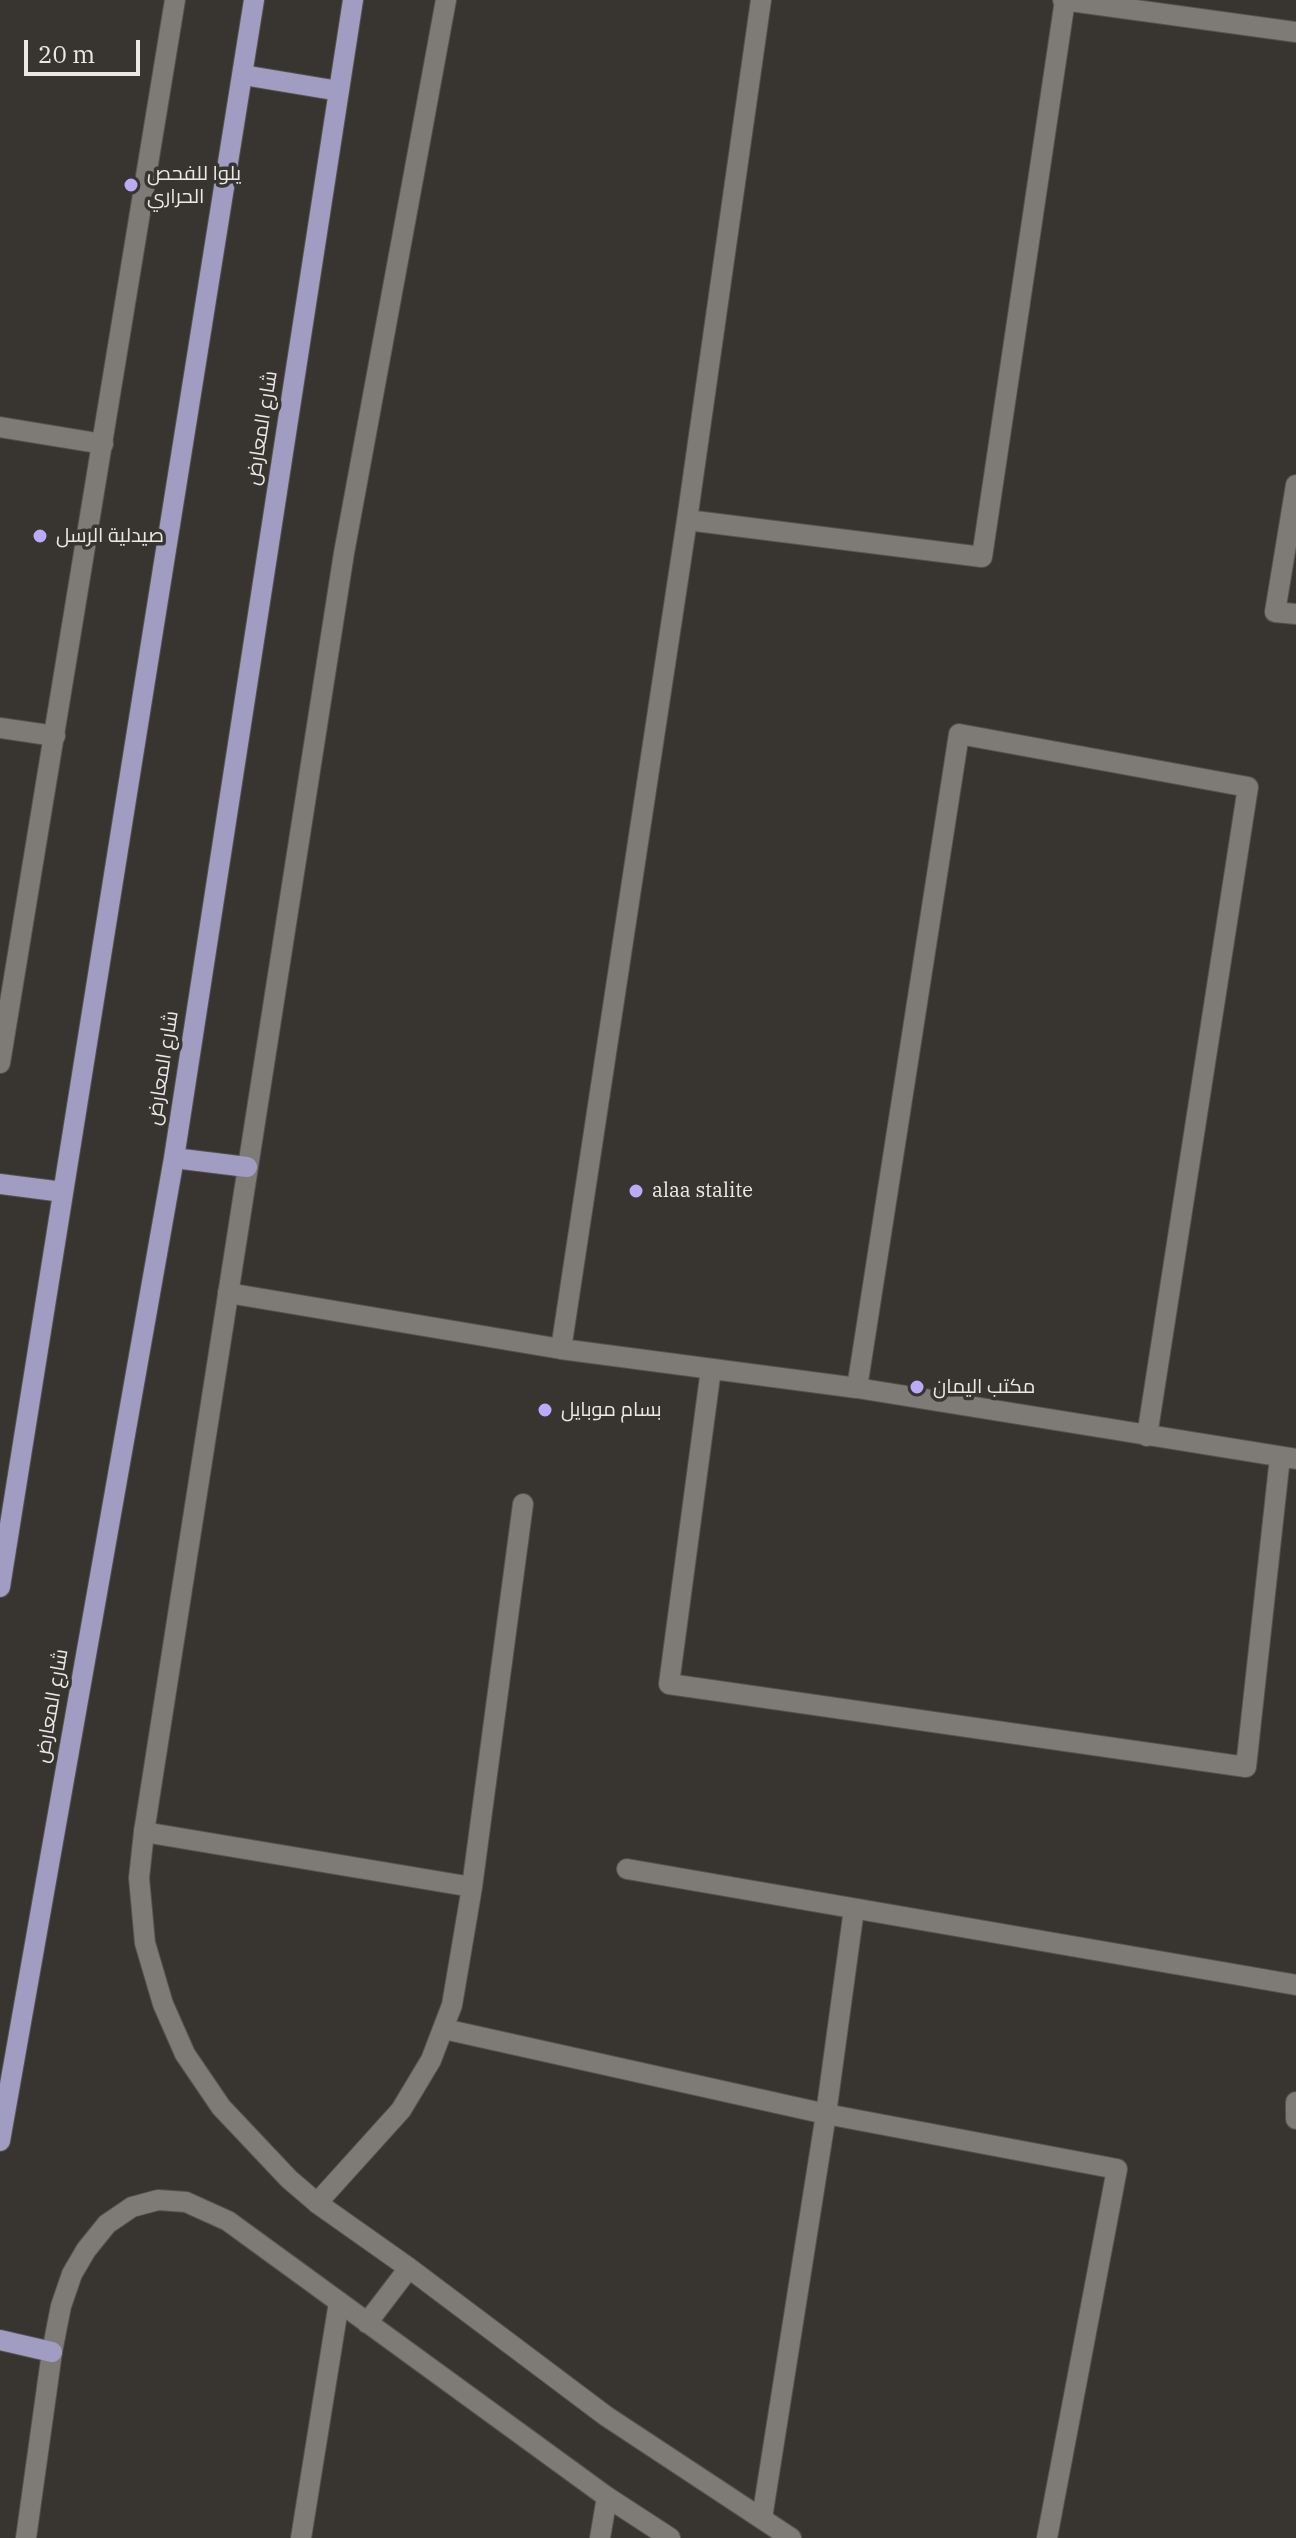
<!DOCTYPE html>
<html>
<head>
<meta charset="utf-8">
<style>
  body { margin:0 }
  #map { position:relative; width:1296px; height:2538px; overflow:hidden; background:#383531; font-family:"IBM Plex Serif",serif }
  canvas { display:block }
  .scale { position:absolute; left:24px; top:40px; width:116px; height:36px; box-sizing:border-box; border:4px solid #ebe9e7; border-top:0; padding-left:10px; font-size:24px; line-height:28px; white-space:nowrap; color:#ebe9e7; -webkit-text-stroke:6px #383531; paint-order:stroke }
</style>
</head>
<body>
<div id="map">
<canvas width="1296" height="2538"></canvas>
<div class="scale">20 m</div>
</div>
<script>
const g = document.querySelector('canvas').getContext('2d');
g.lineJoin = 'round';
function toPath(rows) {
  const path = new Path2D();
  for (const r of rows) {
    path.moveTo(r[0], r[1]);
    for (let i = 2; i < r.length; i += 2) path.lineTo(r[i], r[i + 1]);
  }
  return path;
}
function strokePath(path, color, width, dash) {
  g.strokeStyle = color;
  g.lineWidth = width;
  g.lineCap = dash ? 'butt' : 'round';
  g.setLineDash(dash || []);
  g.stroke(path);
}
function write(font, color, halo, rows, align = 'center') {
  g.font = font + ' "IBM Plex Serif",Cairo,serif';
  g.lineWidth = 7;
  g.setLineDash([]);
  g.textBaseline = 'middle';
  g.strokeStyle = halo;
  g.fillStyle = color;
  for (const [text, x, y, turn = 0] of rows) {
    g.save();
    g.translate(x, y);
    g.rotate((+turn || 0) * Math.PI / 180);
    g.textAlign = isNaN(turn) ? turn : align;
    if (halo) g.strokeText(text, 0, 0);
    g.fillText(text, 0, 0);
    g.restore();
  }
}
const street = toPath([
  [1063,0,1296,32],
  [0,427,103,444],
  [1296,485,1275,612,1296,614],
  [687,520,982,557,1065,0],
  [0,728,55,736],
  [228,1293,561,1349,857,1388,1296,1459],
  [561,1349,687,520,761,0],
  [711,1369,669,1684,1246,1767,1280,1457],
  [857,1388,959,734,1248,787,1147,1436],
  [144,1832,472,1887],
  [627,1869,1296,1985],
  [444,2029,826,2114,1117,2169,1047,2538],
  [1296,2102,1296,2119],
  [317,2203,401,2110,431,2060,452,2005,472,1887,523,1504],
  [762,2518,826,2114,854,1909],
  [301,2538,339,2302],
  [600,2538,607,2497]
]);
const secondary = toPath([
  [446,0,344,553,144,1832,139,1878,145,1943,163,2004,185,2054,221,2107,289,2179,317,2203,409,2268,606,2416,791,2538],
  [0,1063,175,0],
  [367,2323,409,2268],
  [26,2538,52,2352,61,2306,72,2274,86,2250,107,2224,132,2207,158,2200,186,2202,228,2221,607,2497,670,2538]
]);
const primary = toPath([
  [243,75,339,91],
  [174,1158,247,1167],
  [0,1184,63,1192],
  [0,1587,254,0],
  [0,2141,174,1158,353,0],
  [0,2340,52,2352]
]);
const markers = [
  [131,185,8,"#b9abf7"],
  [40,536,8,"#b9abf7"],
  [636,1191,8,"#b9abf7"],
  [917,1387,8,"#b9abf7"],
  [545,1410,8,"#b9abf7"]
];
const poiNames = [
  ["يلوا للفحص",147,174],
  ["الحراري",147,197],
  ["صيدلية الرسل",56,536],
  ["alaa stalite",652,1191],
  ["مكتب اليمان",933,1387],
  ["بسام موبايل",561,1410]
];
const streetNames = [
  ["شارع المعارض",262,428,-81],
  ["شارع المعارض",163,1068,-81],
  ["شارع المعارض",52,1706,-80]
];
strokePath(street, '#55524f', 22);
strokePath(secondary, '#55524f', 22);
strokePath(primary, '#55524f', 22);
strokePath(street, '#7e7a75', 20);
strokePath(secondary, '#7e7a75', 20);
strokePath(primary, '#a09cc2', 20);
for (const [x, y, r, color] of markers) {
  const dot = new Path2D();
  dot.arc(x, y, r, 0, 2 * Math.PI);
  g.fillStyle = color;
  g.fill(dot);
  strokePath(dot, '#383531', 3);
}
write('20px', '#ebe9e7', '#383531', poiNames, 'left');
write('20px', '#ebe9e7', '#383531', streetNames);
</script>
</body>
</html>
